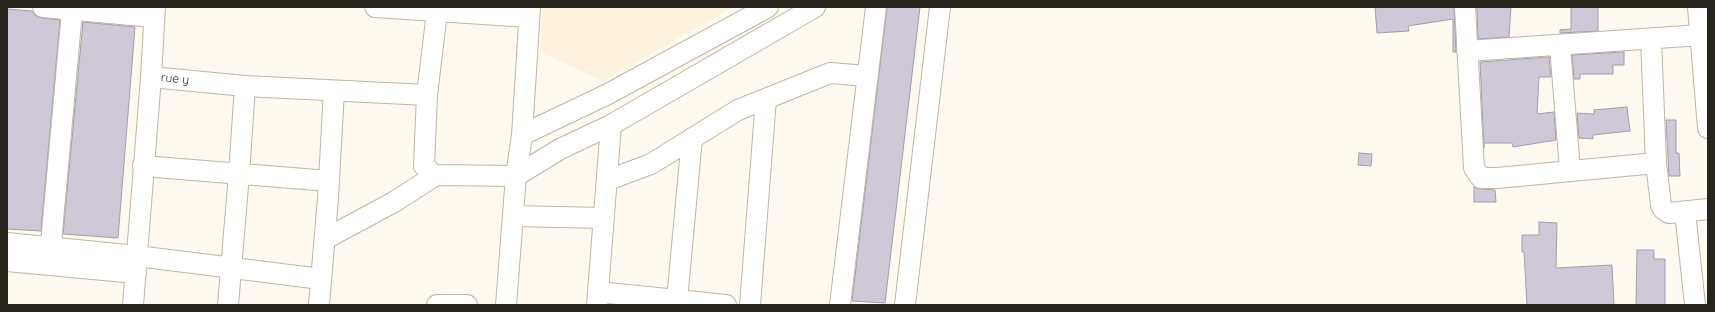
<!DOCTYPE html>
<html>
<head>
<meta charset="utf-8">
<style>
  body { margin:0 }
  #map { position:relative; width:1715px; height:312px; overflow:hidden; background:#fefaf0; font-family:Quicksand,sans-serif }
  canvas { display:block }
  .frame { position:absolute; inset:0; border:8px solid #27241e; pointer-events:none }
</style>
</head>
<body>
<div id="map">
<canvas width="1715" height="312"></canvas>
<div class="frame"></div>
</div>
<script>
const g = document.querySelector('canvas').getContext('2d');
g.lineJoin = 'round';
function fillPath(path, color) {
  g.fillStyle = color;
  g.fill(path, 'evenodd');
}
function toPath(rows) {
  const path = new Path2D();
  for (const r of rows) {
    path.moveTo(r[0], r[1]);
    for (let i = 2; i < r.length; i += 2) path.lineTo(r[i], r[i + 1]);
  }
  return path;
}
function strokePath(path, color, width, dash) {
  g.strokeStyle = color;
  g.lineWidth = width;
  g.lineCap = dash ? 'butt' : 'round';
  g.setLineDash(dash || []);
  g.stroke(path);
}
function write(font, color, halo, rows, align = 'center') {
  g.font = font + ' Quicksand,sans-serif';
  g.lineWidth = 3.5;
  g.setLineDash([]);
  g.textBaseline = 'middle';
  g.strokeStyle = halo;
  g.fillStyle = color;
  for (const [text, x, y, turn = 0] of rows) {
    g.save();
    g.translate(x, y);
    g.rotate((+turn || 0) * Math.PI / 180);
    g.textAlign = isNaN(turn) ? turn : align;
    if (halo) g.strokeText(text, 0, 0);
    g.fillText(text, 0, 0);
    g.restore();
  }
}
const built = toPath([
  [543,7,733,7,603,81,540,52]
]);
const building = toPath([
  [887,7,920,7,885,303,852,301,887,7],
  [1375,7,1454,7,1456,52,1453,52,1453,19,1408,26,1409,31,1377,33,1375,7],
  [1477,7,1511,7,1509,37,1478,39,1477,7],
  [1571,7,1598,7,1598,31,1560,33,1560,30,1571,29,1571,7],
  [7,9,32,11,36,16,42,18,60,20,41,231,7,229,7,9],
  [83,22,135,27,118,238,63,234,83,22],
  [1624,52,1624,65,1613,65,1613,74,1580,74,1580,79,1574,79,1572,55,1624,52],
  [1549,57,1551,77,1539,77,1537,114,1554,112,1556,140,1513,147,1512,143,1484,143,1484,148,1480,62,1549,57],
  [1627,107,1630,131,1593,135,1593,139,1579,138,1577,113,1594,114,1594,110,1627,107],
  [1666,120,1676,120,1676,153,1679,153,1680,176,1669,176,1666,120],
  [1359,153,1372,154,1371,166,1358,165,1359,153],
  [1474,187,1481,189,1495,190,1496,202,1474,202,1474,187],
  [1539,222,1557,223,1556,268,1612,265,1614,305,1527,305,1524,252,1522,252,1522,235,1539,235,1539,222],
  [1637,250,1654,250,1654,259,1665,259,1665,305,1636,305,1637,250]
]);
const minor = toPath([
  [43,7,154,17],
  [375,7,529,17],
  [1465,7,1474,168,1481,178,1497,178,1656,163],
  [1698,7,1708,128],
  [437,12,427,95,424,166,434,175,516,176,560,149,611,125,815,7],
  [1651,39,1656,163,1661,205,1663,209,1669,213,1708,209],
  [1560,46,1570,170],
  [1467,51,1701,35],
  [151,77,155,7],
  [522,135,608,94,768,7],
  [143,166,329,181],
  [608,180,651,164,738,110,830,73,867,76],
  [1685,212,1695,305],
  [513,216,603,218],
  [325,239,394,202,436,175],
  [7,243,137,256,321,279],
  [7,261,136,273],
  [49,265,72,11],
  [598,292,726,305],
  [677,300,692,138],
  [133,305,151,77,245,86,427,95],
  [228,305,239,174,245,86],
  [319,305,328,198,334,91],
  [437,305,467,305],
  [506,305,516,176,522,135,530,7],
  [597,305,611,125],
  [750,305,766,99],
  [840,305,876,7],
  [905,305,940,7]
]);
const streetNames = [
  ["rue y",175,79,5]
];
fillPath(built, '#fdf2db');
fillPath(building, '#cfc8d7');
strokePath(building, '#a39caa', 1);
strokePath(minor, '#bdb6a6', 22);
strokePath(minor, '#fff', 20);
write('12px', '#27241e', '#fff', streetNames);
</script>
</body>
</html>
